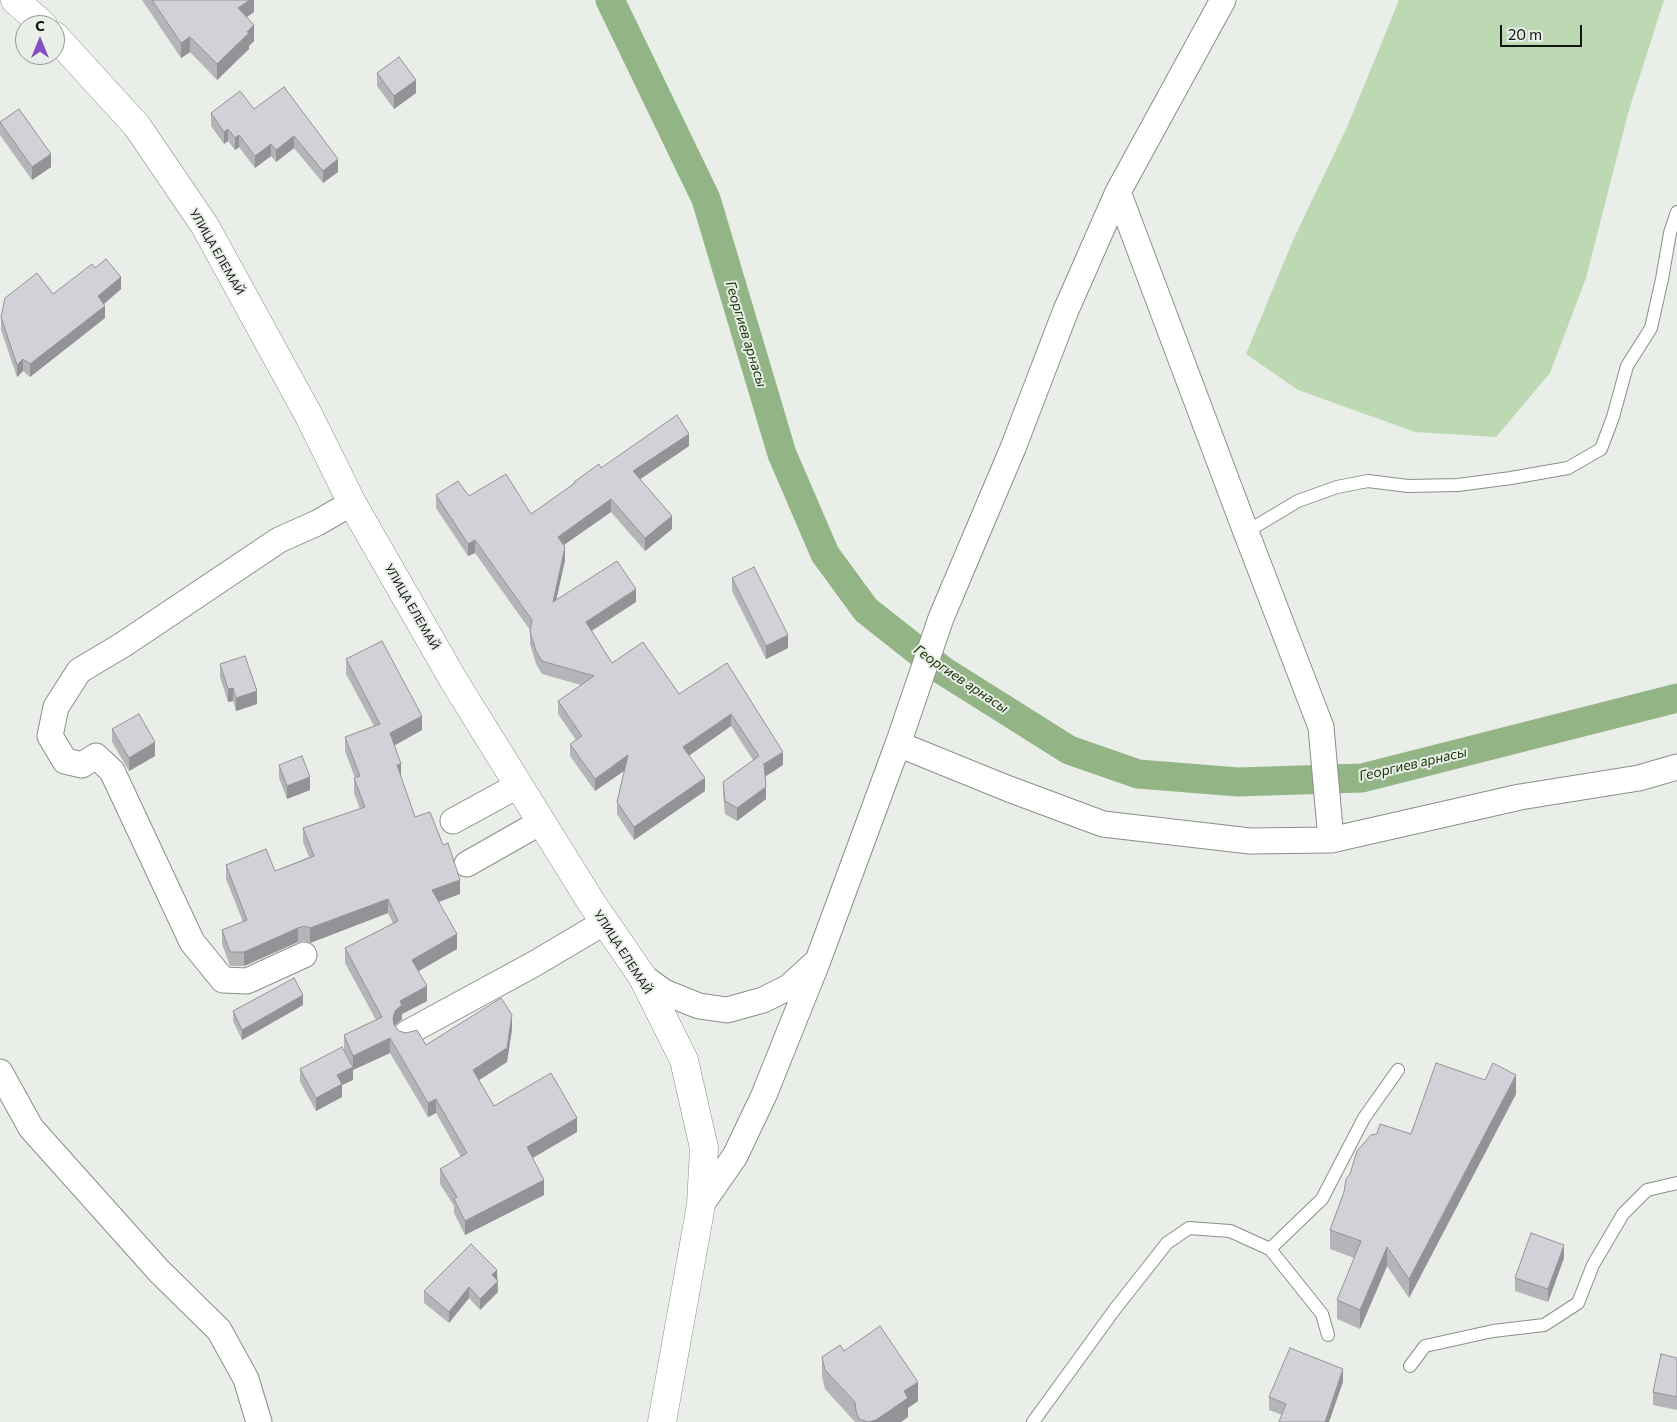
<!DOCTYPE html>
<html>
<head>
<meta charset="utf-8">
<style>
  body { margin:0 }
  #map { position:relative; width:1677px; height:1422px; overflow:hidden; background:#e9eee8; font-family:Commissioner,sans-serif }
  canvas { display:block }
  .north { position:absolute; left:15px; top:15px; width:50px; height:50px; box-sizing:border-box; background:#e9eee8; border:1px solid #939792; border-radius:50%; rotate:0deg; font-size:14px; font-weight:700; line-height:20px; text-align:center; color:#121412 }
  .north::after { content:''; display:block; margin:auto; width:18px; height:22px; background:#854fc6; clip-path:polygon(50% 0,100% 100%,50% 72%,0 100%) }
  .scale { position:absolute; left:1500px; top:25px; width:82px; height:22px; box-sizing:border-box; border:2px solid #121412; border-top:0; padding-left:6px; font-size:15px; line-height:18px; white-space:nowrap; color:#121412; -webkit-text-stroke:4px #e9eee8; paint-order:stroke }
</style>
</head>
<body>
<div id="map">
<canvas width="1677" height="1422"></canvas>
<div class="north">С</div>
<div class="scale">20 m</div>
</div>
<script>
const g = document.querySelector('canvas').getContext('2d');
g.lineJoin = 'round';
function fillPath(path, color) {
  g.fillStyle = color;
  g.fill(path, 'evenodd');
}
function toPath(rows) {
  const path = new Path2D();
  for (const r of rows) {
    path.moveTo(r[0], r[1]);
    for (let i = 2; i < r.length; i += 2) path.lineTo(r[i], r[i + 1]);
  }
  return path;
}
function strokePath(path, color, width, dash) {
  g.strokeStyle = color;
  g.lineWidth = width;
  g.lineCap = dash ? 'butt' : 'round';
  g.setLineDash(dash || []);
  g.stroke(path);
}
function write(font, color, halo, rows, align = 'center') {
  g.font = font + ' Commissioner,sans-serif';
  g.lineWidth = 4;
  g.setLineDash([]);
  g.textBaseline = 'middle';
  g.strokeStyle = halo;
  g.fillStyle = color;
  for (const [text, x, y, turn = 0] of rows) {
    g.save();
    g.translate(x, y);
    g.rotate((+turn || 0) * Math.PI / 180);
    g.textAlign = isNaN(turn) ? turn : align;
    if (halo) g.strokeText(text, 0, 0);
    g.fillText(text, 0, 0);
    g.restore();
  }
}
const green = toPath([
  [1399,0,1664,0,1629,110,1586,278,1550,373,1496,437,1415,432,1298,390,1246,354,1294,238,1348,125]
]);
const canal = toPath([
  [610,0,706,199,782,454,825,554,866,610,942,670,1069,750,1138,774,1238,782,1362,778,1677,698]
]);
const service = toPath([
  [1246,532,1298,501,1337,487,1368,481,1408,486,1458,485,1511,478,1568,468,1601,449,1613,417,1627,366,1651,328,1662,279,1670,233,1677,212],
  [1270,1249,1322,1199,1364,1118,1398,1070],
  [1410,1366,1425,1346,1493,1331,1544,1325,1578,1303,1593,1265,1623,1214,1647,1190,1677,1183],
  [1033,1422,1115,1309,1167,1243,1189,1228,1230,1231,1270,1249,1322,1314,1328,1335]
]);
const minor = toPath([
  [1118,192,1246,532,1321,727,1331,840],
  [898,744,1009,789,1103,824,1250,841,1331,840,1520,797,1639,778,1677,767],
  [453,821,519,785],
  [467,864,541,822],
  [304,955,247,981,223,980,192,942,112,771,96,756,82,765,65,761,50,736,56,707,79,671,124,644,279,540,317,523,352,503],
  [642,976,664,992,699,1006,727,1010,763,1000,789,987,813,965],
  [407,1033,534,964,605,922],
  [0,1072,31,1128,159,1271,219,1330,246,1379,259,1422],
  [701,1205,735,1156,764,1095,817,963,898,744,941,618,1013,448,1066,310,1118,192,1223,0]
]);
const tertiary = toPath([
  [15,0,43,25],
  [55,36,137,126,205,226,308,414,352,503,454,681,591,902,642,976,684,1060,704,1148,701,1205,662,1422]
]);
const wall = toPath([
  [142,0,254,0,254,12,247,17,254,41,249,46,249,49,217,80,190,52,181,58],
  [377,73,416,93,394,109,377,86],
  [284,87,338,172,323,183,294,148,276,162,271,156,255,168,239,147,235,150,228,141,224,144,211,126,211,113,254,109],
  [0,122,51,167,32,180,0,135],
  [95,268,121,289,104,304,105,318,30,377,23,371,17,377,1,330,1,317,53,294],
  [689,446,640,479,672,529,645,551,611,512,564,545,565,560,556,600,636,602,592,631,612,663,679,694,727,663,783,765,765,777,766,799,737,821,725,814,723,794,723,782,753,760,731,726,689,755,705,791,634,840,617,814,617,802,624,771,595,791,570,756,570,744,576,740,558,714,558,701,581,685,542,674,536,664,530,644,530,630,475,553,468,556,436,508,436,495,469,496,531,514,574,484,574,482,601,468],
  [732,578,788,648,766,659,732,591],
  [346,659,422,730,394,745,401,777,415,817,460,894,439,902,457,949,418,971,427,1001,402,1014,402,1019,395,1026,399,1031,426,1045,512,1029,507,1062,479,1080,494,1106,577,1132,533,1158,544,1195,465,1235,454,1213,454,1206,440,1184,440,1169,461,1157,436,1113,428,1117,390,1053,353,1070,353,1069,353,1080,342,1085,342,1097,316,1111,300,1082,300,1069,344,1050,344,1035,376,1020,345,963,345,948,393,923,388,913,310,943,305,941,298,942,244,966,230,966,222,944,222,930,243,922,226,879,226,865,275,871,309,857,303,842,303,828,360,809,354,793,354,778,355,778,345,751,345,737,374,726,346,674],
  [220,664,257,704,236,711,233,701,228,702,220,677],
  [112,729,155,756,129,771,112,742],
  [279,765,310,790,287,799,279,778],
  [303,1005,242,1040,233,1021,233,1011],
  [1516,1094,1409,1298,1387,1266,1360,1329,1337,1319,1337,1300,1354,1258,1330,1249,1330,1230,1411,1134],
  [1564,1258,1548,1302,1515,1291,1515,1278],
  [497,1280,498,1292,480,1310,469,1298,449,1323,424,1303,424,1291],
  [844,1351,918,1401,908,1408,908,1417,901,1422,855,1422,825,1389,822,1376,822,1357],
  [1677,1358,1677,1410,1653,1405,1653,1392],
  [1343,1382,1282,1415,1269,1410,1269,1397]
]);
const shadedWall = toPath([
  [250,0,254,0,254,12,238,23,238,8],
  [254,25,254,41,249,46,249,49,217,80,217,64],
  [190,37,190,52,181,58,181,43],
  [416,80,416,93,394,109,394,96],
  [228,129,228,141,224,144,224,132],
  [239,135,239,147,235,150,235,138],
  [294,136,294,148,276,162,276,150],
  [271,144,271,156,255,168,255,156],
  [51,154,51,167,32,180,32,167],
  [338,159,338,172,323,183,323,171],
  [121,277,121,289,98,309,98,296],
  [105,306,105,318,30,377,30,364],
  [23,359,23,371,17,377,17,365],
  [689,434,689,446,633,484,633,471],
  [611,499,611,512,558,549,558,537],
  [672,516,672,529,645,551,645,538],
  [475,540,475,553,468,556,468,544],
  [565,547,565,560,553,615,553,602],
  [636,589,636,602,586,634,586,622],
  [788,635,788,648,766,659,766,646],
  [233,688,233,701,228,702,228,689],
  [257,691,257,704,236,711,236,698],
  [731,714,731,726,683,760,683,747],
  [422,716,422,730,390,748,390,733],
  [155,742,155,756,129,771,129,758],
  [783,752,783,765,764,777,764,764],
  [628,755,628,768,595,791,595,779],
  [401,764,401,778,397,765],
  [310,777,310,790,287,799,287,786],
  [705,778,705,791,634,840,634,827],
  [766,787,766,799,737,821,737,808],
  [460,880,460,894,432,904,432,890],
  [388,899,388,913,310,943,310,928],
  [298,928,298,942,244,966,244,952],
  [457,934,457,949,412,975,412,960],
  [427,986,427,1001,402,1014,402,1019,395,1025,393,1032,393,1018,395,1011,400,1001],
  [303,995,303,1005,242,1040,242,1030],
  [512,1015,512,1029,507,1062,473,1084,473,1070],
  [390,1038,390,1053,353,1070,353,1056],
  [353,1067,353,1080,342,1085,342,1097,316,1111,316,1098,337,1075],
  [1516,1075,1516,1094,1409,1298,1409,1279],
  [436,1099,436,1113,428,1117,428,1103],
  [577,1118,577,1132,527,1161,527,1147],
  [544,1180,544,1195,465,1235,465,1221],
  [1564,1245,1564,1258,1548,1302,1548,1289],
  [1387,1247,1387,1266,1360,1329,1360,1310],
  [497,1270,498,1292,480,1310,480,1299,492,1275],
  [469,1287,469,1298,449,1323,449,1312],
  [1343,1369,1343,1382,1329,1422,1325,1422],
  [918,1382,918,1401,908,1408,908,1417,901,1422,870,1422,904,1391]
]);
const building = toPath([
  [152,0,250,0,238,8,254,25,247,32,249,33,217,64,190,37,181,43,152,0],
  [399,57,416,80,394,96,377,73,399,57],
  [284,87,338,159,323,171,294,136,276,150,271,144,255,156,239,135,235,138,228,129,224,132,211,113,240,91,254,109,284,87],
  [19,109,51,154,32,167,0,122,19,109],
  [106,259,121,277,98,296,105,306,30,364,23,359,17,365,1,317,5,298,37,273,53,294,92,264,95,268,106,259],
  [677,415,689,434,633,471,672,516,645,538,611,499,558,537,565,547,553,602,617,561,636,589,586,622,612,663,643,642,679,694,727,663,783,752,764,764,764,763,766,787,737,808,725,801,723,782,759,756,731,714,683,747,705,778,634,827,617,802,628,755,595,779,570,744,582,736,558,701,594,676,542,661,536,651,530,632,532,620,475,540,468,544,436,495,458,481,469,496,506,474,531,514,575,483,574,482,599,464,601,468,677,415],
  [754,567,788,635,766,646,732,578,754,567],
  [382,641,422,716,390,733,401,764,397,765,415,817,430,812,443,845,448,843,460,880,432,890,457,934,412,960,427,986,400,1001,402,1005,395,1011,393,1018,394,1025,399,1031,406,1033,417,1030,426,1045,501,998,512,1015,507,1048,473,1070,494,1106,551,1073,577,1118,527,1147,544,1180,465,1221,454,1199,457,1197,440,1169,467,1153,436,1099,428,1103,390,1038,353,1056,344,1035,382,1017,345,948,398,921,388,899,310,928,305,926,298,928,244,952,230,952,222,930,247,920,226,865,266,849,275,871,314,856,303,828,365,807,354,778,360,776,345,737,380,724,346,659,382,641],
  [245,656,257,691,236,698,233,688,228,689,220,664,245,656],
  [139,714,155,742,129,758,112,729,139,714],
  [302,756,310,777,287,786,279,765,302,756],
  [294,978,303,995,242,1030,233,1011,294,978],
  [342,1047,353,1067,337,1075,342,1084,316,1098,300,1069,342,1047],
  [1436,1063,1485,1080,1493,1063,1516,1075,1409,1279,1387,1247,1360,1310,1337,1300,1361,1241,1330,1230,1344,1192,1346,1179,1350,1174,1357,1151,1371,1135,1377,1134,1380,1124,1411,1134,1436,1063],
  [1531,1233,1564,1245,1548,1289,1515,1278,1531,1233],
  [471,1244,497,1270,492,1275,498,1281,480,1299,469,1287,449,1312,424,1291,471,1244],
  [880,1326,918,1382,904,1391,908,1398,876,1420,868,1422,859,1419,856,1411,855,1402,825,1370,822,1357,840,1345,844,1351,880,1326],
  [1290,1348,1343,1369,1325,1422,1279,1422,1286,1404,1269,1397,1290,1348],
  [1661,1354,1677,1358,1677,1397,1653,1392,1661,1354]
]);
const streetNames = [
  ["УЛИЦА ЕЛЕМАЙ",217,252,60],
  ["УЛИЦА ЕЛЕМАЙ",412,607,60],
  ["УЛИЦА ЕЛЕМАЙ",623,952,57]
];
const waterNames = [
  ["Георгиев арнасы",746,334,73],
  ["Георгиев арнасы",961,679,34],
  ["Георгиев арнасы",1413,764,-13]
];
fillPath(green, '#bdd9b3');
strokePath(canal, '#93b586', 29);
strokePath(service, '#8b8f89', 14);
strokePath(minor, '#8b8f89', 27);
strokePath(tertiary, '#8b8f89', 29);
strokePath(service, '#fff', 12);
strokePath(minor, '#fff', 25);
strokePath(tertiary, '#fff', 28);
fillPath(wall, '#b5b4b9');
fillPath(shadedWall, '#949296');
fillPath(building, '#d3d1d7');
strokePath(building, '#949296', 1);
write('12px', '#121412', '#e9eee8', streetNames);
write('italic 14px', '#153503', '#e9eee8', waterNames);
</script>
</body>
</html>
